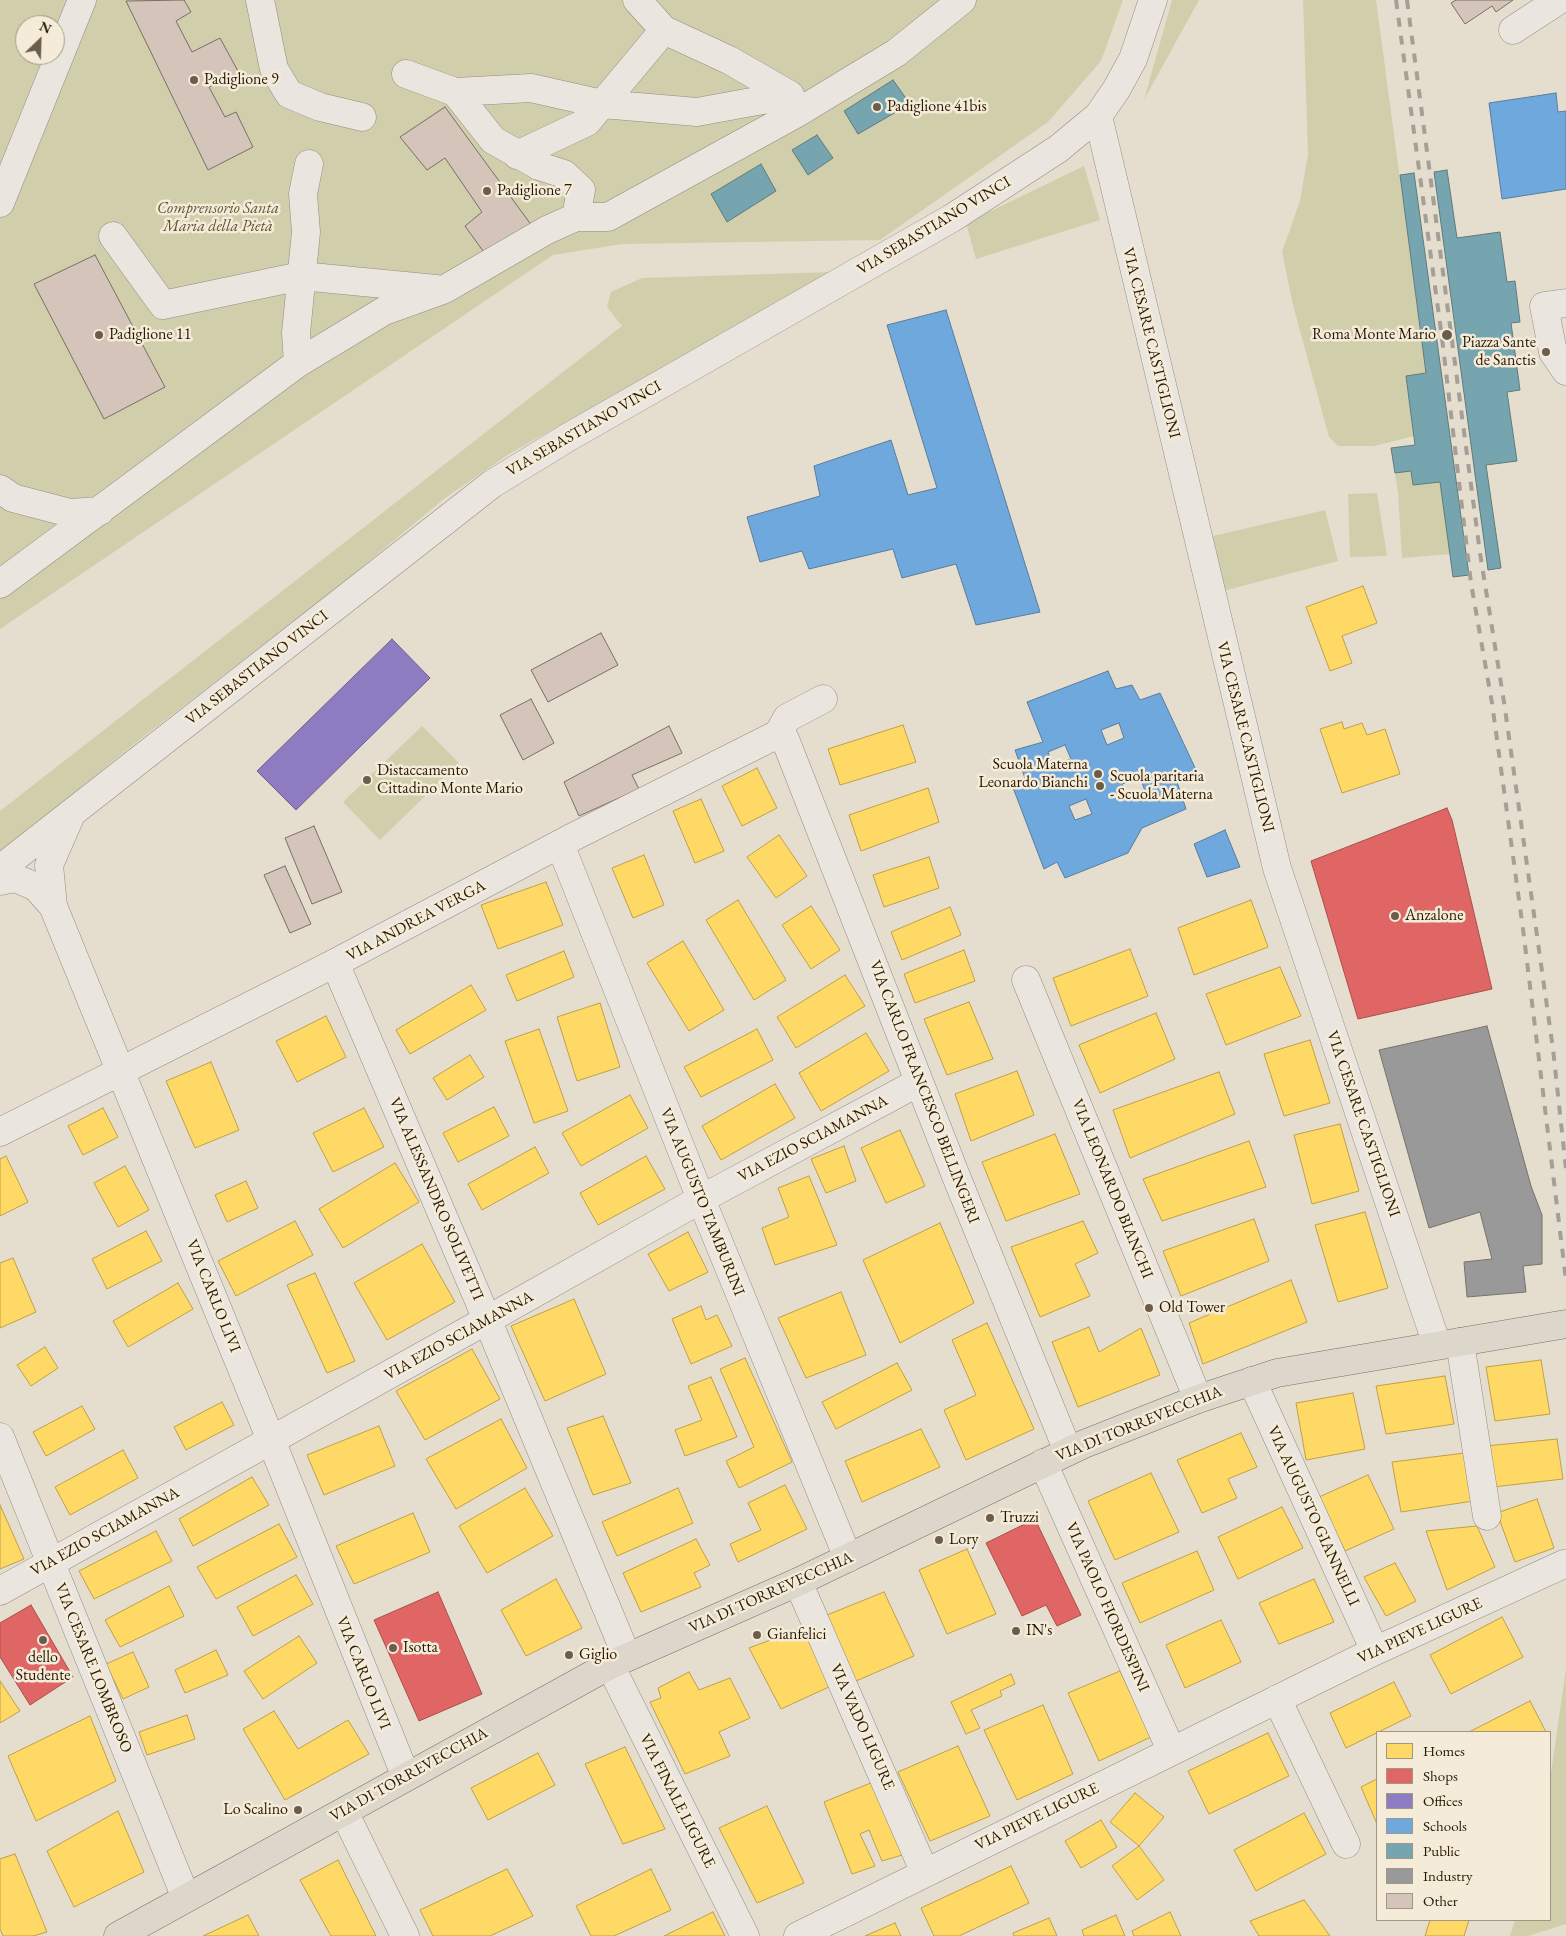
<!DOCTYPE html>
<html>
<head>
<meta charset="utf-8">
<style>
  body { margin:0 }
  #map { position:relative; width:1566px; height:1936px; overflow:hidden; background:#e5dece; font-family:"EB Garamond",serif }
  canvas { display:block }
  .legend { position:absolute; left:1376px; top:1731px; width:175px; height:190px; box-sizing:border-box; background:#f4ecd9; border:1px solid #a39783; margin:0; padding:6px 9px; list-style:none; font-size:15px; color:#291703 }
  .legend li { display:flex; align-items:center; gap:10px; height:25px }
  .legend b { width:25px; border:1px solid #a39783 }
  .north { position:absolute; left:15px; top:15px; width:50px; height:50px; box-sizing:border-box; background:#f4ecd9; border:1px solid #a39783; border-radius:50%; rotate:24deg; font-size:14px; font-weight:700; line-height:20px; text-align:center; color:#291703 }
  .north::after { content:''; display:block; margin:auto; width:18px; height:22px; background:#6b5d4a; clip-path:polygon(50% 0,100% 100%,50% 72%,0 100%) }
</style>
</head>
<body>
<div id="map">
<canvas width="1566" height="1936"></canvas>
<ul class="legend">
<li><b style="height:14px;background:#ffd966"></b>Homes</li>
<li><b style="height:14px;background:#e06666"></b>Shops</li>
<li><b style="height:14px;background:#8e7cc3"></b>Offices</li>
<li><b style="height:14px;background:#6fa8dc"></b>Schools</li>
<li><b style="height:14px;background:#76a5af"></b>Public</li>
<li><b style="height:14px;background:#999"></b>Industry</li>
<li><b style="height:14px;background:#d5c4b9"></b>Other</li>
</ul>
<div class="north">N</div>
</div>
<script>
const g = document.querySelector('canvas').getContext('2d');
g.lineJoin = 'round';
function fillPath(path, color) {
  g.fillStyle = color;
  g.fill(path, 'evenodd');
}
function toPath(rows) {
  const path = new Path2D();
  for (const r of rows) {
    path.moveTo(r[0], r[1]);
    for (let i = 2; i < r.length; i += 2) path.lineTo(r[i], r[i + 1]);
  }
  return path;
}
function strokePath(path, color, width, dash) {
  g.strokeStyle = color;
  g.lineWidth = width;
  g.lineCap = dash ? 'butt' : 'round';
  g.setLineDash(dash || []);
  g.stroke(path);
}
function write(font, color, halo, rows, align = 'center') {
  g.font = font + ' "EB Garamond",serif';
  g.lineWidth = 5;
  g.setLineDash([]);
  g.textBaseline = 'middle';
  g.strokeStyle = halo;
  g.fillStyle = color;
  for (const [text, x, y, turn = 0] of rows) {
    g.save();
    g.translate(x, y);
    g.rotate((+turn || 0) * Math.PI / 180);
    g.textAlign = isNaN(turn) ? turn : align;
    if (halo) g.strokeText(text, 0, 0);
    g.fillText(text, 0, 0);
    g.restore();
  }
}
const green = toPath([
  [0,0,1123,0,1101,61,1048,122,880,240,622,244,553,255,0,629],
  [25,25,55,25,55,55,25,55],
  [1172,0,1199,0,1144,100],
  [1303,0,1376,0,1426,373,1406,376,1414,436,1374,446,1338,446,1329,437,1293,305,1282,252,1300,201,1308,154],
  [1084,166,1100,220,976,259,966,223],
  [833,272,509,454,445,498,338,587,143,737,0,853,0,811,622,326,607,307,611,292,642,278],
  [1411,471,1414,485,1440,482,1450,554,1402,558,1398,493,1395,473],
  [1377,493,1387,556,1350,557,1348,494],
  [1325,510,1338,561,1223,591,1213,536],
  [422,726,459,763,380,840,343,802],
  [1566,1668,1566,1924,1528,1936,1510,1936,1515,1920,1550,1920,1550,1780]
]);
const homes = toPath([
  [1363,586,1377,623,1342,636,1352,663,1330,671,1306,607,1363,586],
  [1342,722,1344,729,1362,723,1367,735,1385,729,1400,774,1342,793,1320,729,1342,722],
  [903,725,916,762,840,785,828,749,903,725],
  [757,768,777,808,742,826,722,786,757,768],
  [928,788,939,822,861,851,849,815,928,788],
  [701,799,724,851,695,863,673,811,701,799],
  [779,835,807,876,776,898,747,857,779,835],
  [644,855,664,905,633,918,612,868,644,855],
  [929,857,939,888,884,907,873,875,929,857],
  [546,882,563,925,498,949,481,905,546,882],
  [738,900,786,980,754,1000,706,920,738,900],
  [1251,900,1268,947,1194,975,1178,928,1251,900],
  [811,906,840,950,811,969,782,925,811,906],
  [950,907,961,935,902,960,891,932,950,907],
  [683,941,724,1010,689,1031,647,963,683,941],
  [1130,949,1148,996,1071,1026,1053,978,1130,949],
  [964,950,975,981,915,1003,904,974,964,950],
  [564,951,574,977,517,1001,506,975,564,951],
  [1280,967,1301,1016,1226,1045,1206,994,1280,967],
  [845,975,865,1006,796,1048,777,1017,845,975],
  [471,985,486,1010,410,1054,396,1030,471,985],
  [969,1002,993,1059,947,1075,924,1019,969,1002],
  [600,1003,620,1067,577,1081,557,1017,600,1003],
  [1156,1013,1175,1059,1100,1093,1079,1045,1156,1013],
  [326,1016,346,1057,297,1082,276,1041,326,1016],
  [539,1029,568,1111,534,1123,505,1041,539,1029],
  [757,1029,773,1060,701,1097,684,1067,757,1029],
  [866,1033,889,1071,821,1111,799,1073,866,1033],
  [1310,1040,1330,1103,1284,1116,1264,1054,1310,1040],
  [470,1055,484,1077,447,1100,433,1078,470,1055],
  [211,1062,239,1130,195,1148,166,1081,211,1062],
  [1017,1071,1034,1115,971,1141,955,1094,1017,1071],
  [1219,1072,1235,1114,1130,1158,1113,1110,1219,1072],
  [775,1084,795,1118,721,1160,702,1126,775,1084],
  [630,1095,648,1128,581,1166,562,1133,630,1095],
  [494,1107,509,1136,458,1162,443,1133,494,1107],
  [103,1108,118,1137,83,1155,68,1126,103,1108],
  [364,1108,384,1147,333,1172,313,1133,364,1108],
  [1340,1124,1359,1191,1312,1204,1294,1135,1340,1124],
  [900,1130,925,1186,886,1203,861,1148,900,1130],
  [1055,1134,1080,1194,1006,1221,982,1162,1055,1134],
  [1249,1141,1266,1187,1162,1221,1143,1179,1249,1141],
  [844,1146,856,1181,826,1193,811,1159,844,1146],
  [535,1147,549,1173,482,1210,468,1184,535,1147],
  [6,1156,28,1202,0,1216,0,1159,6,1156],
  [646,1156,665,1189,598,1225,580,1193,646,1156],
  [395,1163,419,1202,343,1248,319,1209,395,1163],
  [125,1166,149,1210,118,1227,94,1183,125,1166],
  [809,1176,837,1245,775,1265,762,1228,789,1217,778,1188,809,1176],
  [246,1181,258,1208,227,1222,215,1195,246,1181],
  [1365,1212,1388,1288,1338,1302,1315,1225,1365,1212],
  [1254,1219,1269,1261,1181,1296,1163,1251,1254,1219],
  [295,1221,313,1255,236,1296,218,1261,295,1221],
  [1083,1221,1098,1253,1075,1264,1090,1296,1040,1317,1011,1247,1083,1221],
  [940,1223,974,1303,900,1343,863,1260,940,1223],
  [146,1231,162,1261,107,1289,92,1259,146,1231],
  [688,1232,708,1272,669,1291,648,1254,688,1232],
  [422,1244,455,1302,387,1340,354,1283,422,1244],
  [13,1258,36,1312,0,1328,0,1263,13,1258],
  [315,1273,355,1361,327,1373,287,1285,315,1273],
  [1291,1280,1307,1322,1203,1364,1189,1323,1291,1280],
  [178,1283,193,1309,128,1347,113,1321,178,1283],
  [841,1292,866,1355,806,1378,778,1318,841,1292],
  [574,1299,606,1374,545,1401,511,1326,574,1299],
  [701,1306,706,1320,717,1315,732,1346,691,1364,672,1319,701,1306],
  [987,1323,1034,1429,966,1460,944,1410,976,1395,952,1340,987,1323],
  [1089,1327,1099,1352,1141,1328,1160,1375,1078,1407,1052,1342,1089,1327],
  [45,1347,58,1368,31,1386,17,1365,45,1347],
  [472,1349,500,1399,425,1440,396,1391,472,1349],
  [745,1358,792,1462,739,1488,726,1461,754,1447,720,1369,745,1358],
  [1541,1360,1550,1414,1495,1421,1486,1367,1541,1360],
  [897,1363,912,1390,836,1429,822,1402,897,1363],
  [1445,1376,1454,1424,1386,1434,1376,1386,1445,1376],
  [711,1377,737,1437,685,1456,675,1430,702,1420,688,1386,711,1377],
  [1353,1393,1365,1449,1306,1460,1296,1403,1353,1393],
  [222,1402,234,1425,186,1450,174,1427,222,1402],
  [82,1406,95,1429,46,1456,33,1432,82,1406],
  [603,1416,631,1483,593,1495,567,1428,603,1416],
  [501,1419,527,1468,456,1509,426,1459,501,1419],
  [379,1426,395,1466,324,1495,307,1455,379,1426],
  [921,1429,940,1467,862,1502,845,1461,921,1429],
  [1241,1433,1257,1467,1228,1479,1237,1498,1202,1513,1177,1460,1241,1433],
  [1557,1439,1563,1479,1493,1487,1486,1446,1557,1439],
  [123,1450,138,1478,70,1515,55,1487,123,1450],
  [1465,1453,1473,1501,1401,1512,1392,1462,1465,1453],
  [1151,1473,1179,1532,1115,1560,1088,1501,1151,1473],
  [1368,1475,1394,1529,1345,1551,1319,1497,1368,1475],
  [252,1477,269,1505,193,1546,179,1519,252,1477],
  [785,1485,807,1529,738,1562,730,1544,761,1530,748,1503,785,1485],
  [525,1488,553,1536,487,1573,459,1526,525,1488],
  [678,1488,693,1523,617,1556,602,1522,678,1488],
  [1537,1499,1554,1548,1515,1562,1497,1513,1537,1499],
  [0,1505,24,1559,0,1569,0,1505],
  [1282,1507,1303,1548,1238,1579,1218,1537,1282,1507],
  [413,1513,430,1552,354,1584,336,1546,413,1513],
  [279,1524,297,1557,216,1599,197,1567,279,1524],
  [1477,1526,1495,1567,1447,1590,1426,1531,1477,1526],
  [156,1531,172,1561,94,1599,79,1571,156,1531],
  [696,1539,710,1565,694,1573,701,1587,641,1612,623,1573,696,1539],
  [967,1549,996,1614,947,1634,919,1570,967,1549],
  [1197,1551,1214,1590,1140,1623,1122,1583,1197,1551],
  [1395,1563,1416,1601,1386,1616,1364,1577,1395,1563],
  [296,1575,313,1604,253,1636,237,1607,296,1575],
  [556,1579,582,1628,526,1656,501,1610,556,1579],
  [1314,1579,1334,1622,1279,1644,1259,1603,1314,1579],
  [169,1586,184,1616,120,1647,105,1620,169,1586],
  [884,1592,914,1656,856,1681,827,1615,884,1592],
  [1502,1617,1523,1657,1451,1694,1430,1655,1502,1617],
  [1221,1620,1241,1662,1185,1688,1166,1645,1221,1620],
  [802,1628,831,1686,781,1709,749,1648,802,1628],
  [299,1636,317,1663,263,1699,244,1671,299,1636],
  [216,1650,228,1675,185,1693,175,1670,216,1650],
  [133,1652,149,1687,123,1699,106,1664,133,1652],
  [1120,1671,1151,1737,1099,1761,1068,1693,1120,1671],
  [689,1672,699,1690,730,1678,750,1718,719,1732,730,1756,685,1774,650,1702,661,1698,658,1688,689,1672],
  [1011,1674,1015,1684,1000,1691,1002,1696,971,1710,980,1728,966,1734,951,1702,1011,1674],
  [0,1681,20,1711,0,1723,0,1681],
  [1394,1682,1411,1716,1346,1748,1330,1713,1394,1682],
  [1530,1701,1546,1732,1469,1732,1530,1701],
  [1043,1705,1073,1774,1017,1800,984,1730,1043,1705],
  [274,1711,298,1749,348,1720,369,1754,285,1800,243,1729,274,1711],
  [187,1715,195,1739,147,1755,139,1732,187,1715],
  [90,1716,116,1781,36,1821,8,1756,90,1716],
  [1268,1733,1289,1776,1209,1814,1188,1771,1268,1733],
  [958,1746,990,1816,930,1841,898,1772,958,1746],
  [625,1747,665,1829,623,1844,585,1764,625,1747],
  [538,1753,555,1785,488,1820,471,1788,538,1753],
  [1377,1779,1377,1824,1361,1787,1377,1779],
  [878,1780,909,1853,882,1861,869,1830,860,1834,875,1866,852,1874,824,1802,878,1780],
  [1135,1793,1164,1817,1139,1846,1110,1822,1135,1793],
  [767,1806,804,1883,757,1903,719,1828,767,1806],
  [118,1811,144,1872,74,1907,47,1851,118,1811],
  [1304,1813,1326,1854,1256,1891,1234,1850,1304,1813],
  [1101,1820,1117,1847,1081,1868,1065,1841,1101,1820],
  [1139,1846,1164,1880,1137,1900,1112,1866,1139,1846],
  [15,1854,47,1932,33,1936,3,1936,0,1929,0,1859,15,1854],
  [338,1860,376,1936,331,1936,300,1880,338,1860],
  [1011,1866,1029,1903,959,1936,934,1936,921,1908,1011,1866],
  [507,1869,533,1916,490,1936,433,1936,420,1910,507,1869],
  [651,1869,671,1910,614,1936,591,1936,576,1906,651,1869],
  [1304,1900,1330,1936,1259,1936,1250,1921,1304,1900],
  [713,1912,725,1936,664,1936,713,1912],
  [1170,1912,1181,1936,1134,1936,1132,1931,1170,1912],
  [248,1915,259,1936,203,1936,248,1915],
  [1116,1915,1125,1936,1084,1936,1082,1930,1116,1915],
  [1049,1918,1057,1936,1014,1936,1013,1933,1049,1918],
  [1430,1920,1469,1920,1464,1936,1425,1936,1430,1920],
  [895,1923,901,1936,865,1936,895,1923]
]);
const shops = toPath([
  [1447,808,1452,820,1492,989,1358,1019,1311,861,1447,808],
  [1035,1519,1081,1615,1057,1626,1046,1605,1022,1616,986,1543,1035,1519],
  [438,1592,482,1694,419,1721,374,1620,438,1592],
  [31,1605,73,1677,30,1705,0,1657,0,1623,31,1605]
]);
const offices = toPath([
  [392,639,430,678,296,810,257,771,392,639]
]);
const schools = toPath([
  [1556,93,1558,112,1566,111,1566,189,1502,199,1489,103,1556,93],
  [946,310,1040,612,976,625,956,564,902,578,893,549,809,569,802,551,760,562,747,517,820,496,814,466,891,440,908,495,937,488,887,325,946,310],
  [1108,671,1116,689,1132,685,1140,700,1160,693,1197,772,1177,782,1186,809,1142,828,1128,853,1065,878,1057,862,1044,869,1012,785,1026,781,1015,750,1043,742,1027,702,1108,671],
  [1119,723,1124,738,1107,745,1101,730,1119,723],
  [1065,745,1071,759,1054,766,1048,752,1065,745],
  [1140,777,1145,791,1128,798,1122,784,1140,777],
  [1086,799,1092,814,1075,820,1069,806,1086,799],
  [1225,830,1240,867,1207,877,1194,844,1225,830]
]);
const public = toPath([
  [893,80,910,104,858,134,844,111,893,80],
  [817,135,833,158,808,175,792,150,817,135],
  [761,164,776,191,727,222,711,194,761,164],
  [1447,170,1457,238,1500,232,1507,282,1515,281,1520,322,1511,323,1520,390,1507,392,1517,461,1486,465,1501,568,1488,570,1434,172,1447,170],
  [1414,173,1469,575,1453,577,1440,482,1413,485,1411,471,1395,473,1391,448,1415,445,1406,376,1426,373,1400,175,1414,173]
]);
const industry = toPath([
  [1487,1026,1531,1186,1542,1215,1542,1264,1523,1266,1526,1292,1467,1297,1464,1262,1492,1259,1480,1212,1429,1228,1379,1050,1487,1026]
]);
const building = toPath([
  [184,0,191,12,176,21,192,52,220,38,239,73,209,87,225,117,236,112,253,147,208,170,126,1,184,0],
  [1456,0,1513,0,1496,12,1492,6,1465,24,1451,3,1456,0],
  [445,107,532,226,488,258,465,226,482,212,445,158,427,170,400,137,445,107],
  [95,255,165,387,104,419,34,284,95,255],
  [601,633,618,665,548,702,531,670,601,633],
  [531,699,554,743,523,760,500,715,531,699],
  [669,726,682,753,632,775,639,789,579,816,564,782,669,726],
  [314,826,342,892,312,904,285,838,314,826],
  [285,866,311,924,290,933,264,875,285,866]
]);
const minor = toPath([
  [260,0,274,69,289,94,320,107,362,117],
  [637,0,664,30,729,60,790,95,794,105],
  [1513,30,1559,0],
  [406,74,455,92,493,140,539,166,564,174,581,190,576,217],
  [455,92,531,88,602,104,697,112,790,95],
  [1098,116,1277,868,1437,1345],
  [517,155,587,122,664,30],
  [0,203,82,0],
  [113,236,163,305,301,276,436,289],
  [1566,303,1544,306,1553,352,1566,371],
  [298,363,296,333,306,232,303,194,309,164],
  [0,489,13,498,70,513,100,511],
  [0,584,298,363,384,311,445,289,547,230,576,217,608,217,797,113,896,53,962,0],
  [778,734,785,739,956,1176,1068,1451],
  [70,817,49,865,53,906,271,1440,406,1777],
  [560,844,701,1199,848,1558],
  [0,869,492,484,567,438,952,218,1058,149,1098,116,1116,90,1133,59,1153,0],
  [0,881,15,878,36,887,53,906],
  [335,963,494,1336,627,1657],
  [1026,980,1198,1399],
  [0,1132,335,963,573,837,778,734,787,718,823,699],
  [1460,1342,1487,1516],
  [1252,1381,1375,1651],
  [0,1437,186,1898],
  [1043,1463,1171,1750],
  [798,1582,925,1873],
  [0,1591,487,1320,701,1199,919,1082],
  [610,1665,745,1936],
  [1277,1699,1346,1844],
  [344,1812,405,1936],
  [798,1936,1375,1651,1564,1564]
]);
const major = toPath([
  [118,1936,610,1665,798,1582,1084,1444,1198,1399,1277,1373,1566,1324]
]);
const rail = toPath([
  [1396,0,1442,338,1471,583,1492,703,1523,929,1566,1280],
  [1407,0,1480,553,1504,702,1553,1049,1566,1169]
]);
const markers = [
  [194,80,5,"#6b5d4a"],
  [877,107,5,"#6b5d4a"],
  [487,191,5,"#6b5d4a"],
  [99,335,5,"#6b5d4a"],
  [1447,335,6,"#6b5d4a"],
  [1546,352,5,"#6b5d4a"],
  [1098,774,5,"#6b5d4a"],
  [367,780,5,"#6b5d4a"],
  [1100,786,5,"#6b5d4a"],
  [1395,916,5,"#6b5d4a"],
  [1149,1308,5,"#6b5d4a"],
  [990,1518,5,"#6b5d4a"],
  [939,1540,5,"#6b5d4a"],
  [1016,1631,5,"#6b5d4a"],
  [757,1635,5,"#6b5d4a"],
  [43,1640,5,"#6b5d4a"],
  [393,1648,5,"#6b5d4a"],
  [569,1655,5,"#6b5d4a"],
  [298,1810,5,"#6b5d4a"]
];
const poiNames = [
  ["Padiglione 9",204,80],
  ["Padiglione 41bis",887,107],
  ["Padiglione 7",497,191],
  ["Padiglione 11",109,335],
  ["Roma Monte Mario",1436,335,"right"],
  ["Piazza Sante",1536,343,"right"],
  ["de Sanctis",1536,361,"right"],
  ["Scuola Materna",1088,765,"right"],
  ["Leonardo Bianchi",1088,783,"right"],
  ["Distaccamento",377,771],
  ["Cittadino Monte Mario",377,789],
  ["Scuola paritaria",1110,777],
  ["- Scuola Materna",1110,795],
  ["Anzalone",1405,916],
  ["Old Tower",1159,1308],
  ["Truzzi",1000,1518],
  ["Lory",949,1540],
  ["IN's",1026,1631],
  ["Gianfelici",767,1635],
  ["Isotta",403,1648],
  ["Giglio",579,1655],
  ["dello",43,1658,"center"],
  ["Studente",43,1676,"center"],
  ["Lo Scalino",288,1810,"right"]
];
const parkNames = [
  ["Comprensorio Santa",218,209],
  ["Maria della Pietà",218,227]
];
const streetNames = [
  ["VIA SEBASTIANO VINCI",934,226,-31],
  ["VIA CESARE CASTIGLIONI",1151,343,76],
  ["VIA SEBASTIANO VINCI",584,429,-30],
  ["VIA SEBASTIANO VINCI",257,668,-38],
  ["VIA CESARE CASTIGLIONI",1245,737,76],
  ["VIA ANDREA VERGA",416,921,-28],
  ["VIA CARLO FRANCESCO BELLINGERI",924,1092,69],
  ["VIA CESARE CASTIGLIONI",1363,1124,71],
  ["VIA EZIO SCIAMANNA",813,1139,-28],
  ["VIA LEONARDO BIANCHI",1112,1189,68],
  ["VIA ALESSANDRO SOLIVETTI",436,1199,67],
  ["VIA AUGUSTO TAMBURINI",702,1202,68],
  ["VIA CARLO LIVI",213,1296,68],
  ["VIA EZIO SCIAMANNA",459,1336,-29],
  ["VIA DI TORREVECCHIA",1139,1424,-22],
  ["VIA AUGUSTO GIANNELLI",1313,1516,65],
  ["VIA EZIO SCIAMANNA",105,1532,-29],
  ["VIA DI TORREVECCHIA",771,1593,-24],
  ["VIA PAOLO FIORDESPINI",1107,1607,66],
  ["VIA PIEVE LIGURE",1420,1631,-25],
  ["VIA CESARE LOMBROSO",93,1668,68],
  ["VIA CARLO LIVI",363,1673,68],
  ["VIA VADO LIGURE",862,1727,66],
  ["VIA DI TORREVECCHIA",409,1775,-29],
  ["VIA FINALE LIGURE",677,1801,63],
  ["VIA PIEVE LIGURE",1037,1817,-26]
];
fillPath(green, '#d1ceac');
fillPath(homes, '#ffd966');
strokePath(homes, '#bf9f48', 1);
fillPath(shops, '#e06666');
strokePath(shops, '#a94e48', 1);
fillPath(offices, '#8e7cc3');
strokePath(offices, '#705e89', 1);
fillPath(schools, '#6fa8dc');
strokePath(schools, '#5a7c9b', 1);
fillPath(public, '#76a5af');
strokePath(public, '#5f7a7b', 1);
fillPath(industry, '#999');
strokePath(industry, '#77726c', 1);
fillPath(building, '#d5c4b9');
strokePath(building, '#777065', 1);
strokePath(minor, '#928c80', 29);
strokePath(major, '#777065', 29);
strokePath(minor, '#eae6df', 28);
strokePath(major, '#ddd6ca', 28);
strokePath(rail, '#a49f97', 4, [9, 9]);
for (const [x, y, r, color] of markers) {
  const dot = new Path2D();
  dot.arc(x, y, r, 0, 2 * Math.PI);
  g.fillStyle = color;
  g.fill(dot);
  strokePath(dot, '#f4ecd9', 2);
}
write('16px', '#291703', '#f4ecd9', poiNames, 'left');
write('italic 16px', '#5e5234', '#f4ecd9', parkNames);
write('16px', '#291703', '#f4ecd9', streetNames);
</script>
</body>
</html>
